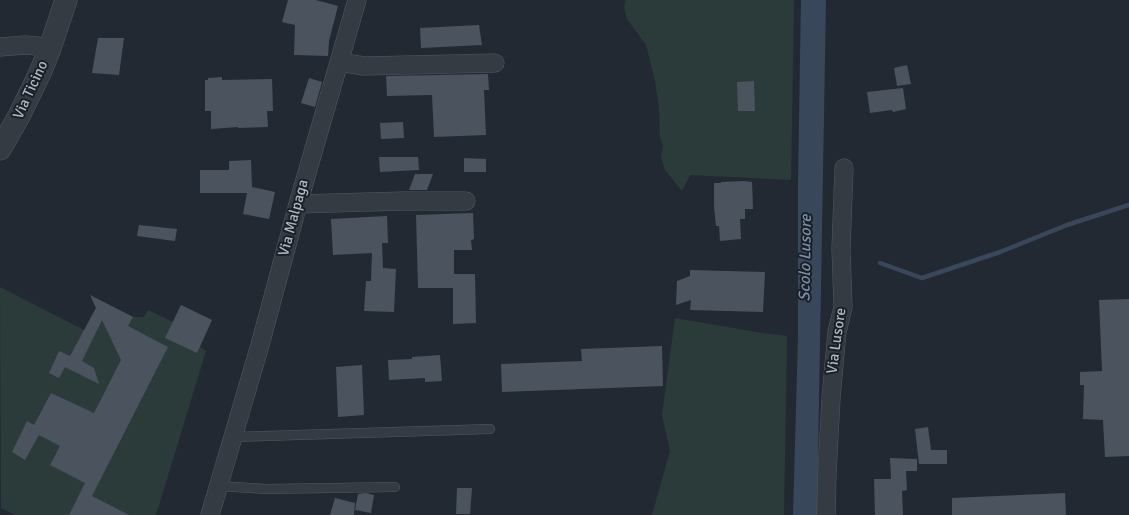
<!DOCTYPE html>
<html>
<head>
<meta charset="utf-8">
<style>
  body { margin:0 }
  canvas { display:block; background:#222932 }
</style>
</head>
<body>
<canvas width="1129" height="515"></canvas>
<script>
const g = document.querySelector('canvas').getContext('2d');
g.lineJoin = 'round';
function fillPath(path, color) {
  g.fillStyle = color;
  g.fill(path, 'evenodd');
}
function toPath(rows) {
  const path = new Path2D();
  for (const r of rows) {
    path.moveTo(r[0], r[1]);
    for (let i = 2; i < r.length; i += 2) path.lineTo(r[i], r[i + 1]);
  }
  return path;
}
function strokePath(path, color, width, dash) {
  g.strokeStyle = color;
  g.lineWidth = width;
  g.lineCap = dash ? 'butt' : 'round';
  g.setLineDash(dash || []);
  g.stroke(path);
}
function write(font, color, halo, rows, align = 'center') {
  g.font = font + ' Signika,sans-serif';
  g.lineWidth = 4;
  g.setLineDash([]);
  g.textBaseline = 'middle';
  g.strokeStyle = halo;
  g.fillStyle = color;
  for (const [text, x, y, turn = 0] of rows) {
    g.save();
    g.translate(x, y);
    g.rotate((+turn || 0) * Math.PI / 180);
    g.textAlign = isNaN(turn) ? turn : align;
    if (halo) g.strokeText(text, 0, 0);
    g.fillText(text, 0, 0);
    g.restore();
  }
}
const green = toPath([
  [626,0,794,0,791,180,690,175,682,191,665,170,661,157,663,146,660,137,659,108,655,81,646,45,627,19,624,7],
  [0,287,84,330,100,300,133,317,144,317,148,310,173,322,181,305,212,320,200,347,206,351,156,515,15,515,1,508],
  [675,318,762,333,787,336,784,515,652,515,670,451,662,415]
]);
const water = toPath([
  [801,0,826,0,817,515,793,515,798,337,798,183]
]);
const stream = toPath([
  [880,263,922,278,1000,252,1067,225,1129,205]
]);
const building = toPath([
  [288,0,316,0,338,6,329,41,328,56,294,55,295,25,282,22],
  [479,25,482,45,421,48,420,28],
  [98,38,124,38,119,75,92,73],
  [907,65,911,84,897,86,894,68],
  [488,74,489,90,484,90,486,135,434,137,432,95,387,96,386,76],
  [222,77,222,80,272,79,273,111,267,111,268,127,238,128,238,127,211,129,211,111,205,111,205,80,208,80,208,78],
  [309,78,322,82,315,107,301,103],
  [754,81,755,111,738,111,737,82],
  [903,88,906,109,893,112,892,110,870,113,867,92],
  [403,122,404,138,381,139,380,123],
  [379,157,418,157,419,170,380,172],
  [464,158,486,159,486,172,464,172],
  [251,160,252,187,275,192,269,219,243,214,247,193,200,193,200,170,229,170,229,161],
  [415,174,433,174,427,190,409,190],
  [744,181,752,182,753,209,745,209,745,219,740,219,741,239,720,241,719,226,716,226,714,207,714,183,721,183,721,182],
  [473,213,474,239,471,240,472,250,454,250,454,274,475,274,476,323,453,324,453,288,418,288,416,215],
  [387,216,388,243,382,243,383,268,396,269,394,312,364,311,366,281,371,281,372,253,333,255,331,219],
  [139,225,177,229,175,241,137,236],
  [690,270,765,272,763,312,690,310,691,300,676,305,677,281,690,276],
  [90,295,133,317,128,326,168,347,92,496,129,515,69,515,85,483,50,465,60,446,39,435,25,460,12,452,27,421,34,425,51,393,94,413,121,360,102,320,82,361,94,368,99,384,65,367,59,378,49,373,59,351,70,356,96,308],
  [1129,299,1129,456,1105,457,1103,420,1083,419,1084,385,1080,385,1080,372,1102,371,1099,300],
  [181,305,212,320,197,353,165,338],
  [662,346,663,386,502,392,501,364,582,361,581,349],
  [440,355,442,381,425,382,425,378,389,380,388,360,412,359,412,357],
  [362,365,364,415,338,417,336,367],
  [928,427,931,450,947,450,947,464,919,464,915,429],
  [890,458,917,459,917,471,906,471,907,490,902,491,903,515,875,515,874,479,891,479],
  [457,488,472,488,470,514,456,514],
  [366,493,374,495,371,513,355,510,358,494],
  [1065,493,1066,515,952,515,952,498],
  [335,498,355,503,354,515,330,515]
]);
const service = toPath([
  [233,437,490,429],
  [219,486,266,489,395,487]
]);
const minor = toPath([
  [0,47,25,45,37,46,49,51],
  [339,62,364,66,495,63],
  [298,204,403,201,466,201],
  [210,515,260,345,298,204,357,0],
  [826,515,827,474,831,398,837,332,843,307,841,249,844,168]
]);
const tertiary = toPath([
  [0,149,19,116,39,75,49,51,66,0]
]);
const streetNames = [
  ["Via Ticino",31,90,-65],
  ["Via Malpaga",294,218,-75],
  ["Via Lusore",837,341,-82]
];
const waterNames = [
  ["Scolo Lusore",806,258,-89]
];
fillPath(green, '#2a3b3a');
fillPath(water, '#39475a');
strokePath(stream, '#39475a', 4.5);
fillPath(building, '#4a535e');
strokePath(service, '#525961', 10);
strokePath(minor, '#525961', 19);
strokePath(tertiary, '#525961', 23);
strokePath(service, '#353b43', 9);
strokePath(minor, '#353b43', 18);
strokePath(tertiary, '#353b43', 22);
write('15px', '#afb6c0', '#1a2028', streetNames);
write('italic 16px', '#7b8ea5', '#1a2028', waterNames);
</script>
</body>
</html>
